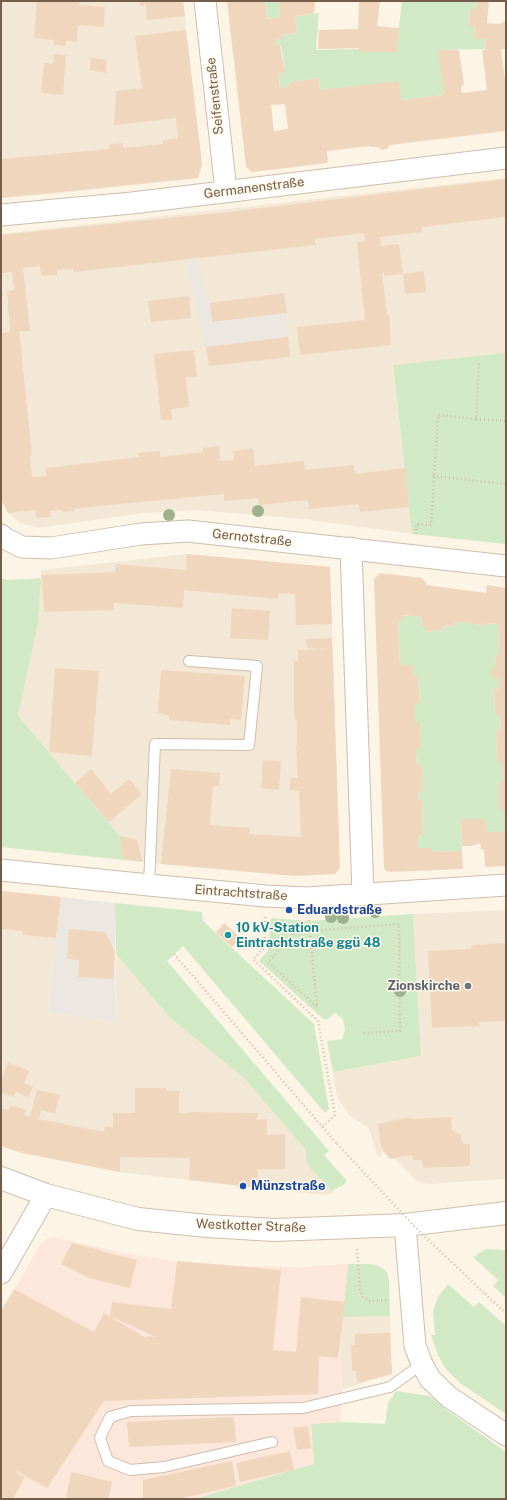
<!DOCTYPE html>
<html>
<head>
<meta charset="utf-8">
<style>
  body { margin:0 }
  #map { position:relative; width:507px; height:1500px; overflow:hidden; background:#fcf5e6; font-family:"Public Sans",sans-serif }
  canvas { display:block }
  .frame { position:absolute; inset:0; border:2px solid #755d4b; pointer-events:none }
</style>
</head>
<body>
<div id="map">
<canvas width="507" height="1500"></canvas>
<div class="frame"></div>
</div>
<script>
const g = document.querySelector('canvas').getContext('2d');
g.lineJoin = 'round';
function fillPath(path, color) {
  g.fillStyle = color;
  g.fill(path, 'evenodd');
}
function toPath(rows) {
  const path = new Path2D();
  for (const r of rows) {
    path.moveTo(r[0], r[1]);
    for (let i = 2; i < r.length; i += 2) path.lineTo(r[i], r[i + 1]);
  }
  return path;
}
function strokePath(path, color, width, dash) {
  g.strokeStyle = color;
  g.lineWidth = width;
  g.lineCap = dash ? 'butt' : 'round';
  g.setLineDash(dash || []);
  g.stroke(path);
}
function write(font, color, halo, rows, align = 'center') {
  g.font = font + ' "Public Sans",sans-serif';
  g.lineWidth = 3;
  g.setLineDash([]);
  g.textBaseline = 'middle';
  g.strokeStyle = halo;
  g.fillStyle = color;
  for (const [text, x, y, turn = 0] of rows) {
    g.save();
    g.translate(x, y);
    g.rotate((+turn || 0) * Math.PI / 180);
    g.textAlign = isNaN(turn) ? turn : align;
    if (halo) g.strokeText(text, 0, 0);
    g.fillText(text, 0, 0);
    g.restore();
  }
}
const residential = toPath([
  [1,1,183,1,202,164,198,178,61,193,1,198],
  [506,178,506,353,393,366,412,534,303,519,195,510,144,513,39,528,20,523,8,513,1,499,1,234],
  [187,554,330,567,340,868,335,874,295,876,143,862,137,840,120,836,18,716,38,624,41,570],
  [1,891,61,897,48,1012,115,1022,116,954,170,1018,243,1077,306,1150,306,1160,310,1168,334,1193,326,1195,307,1193,118,1172,22,1153,1,1146],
  [506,910,506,1179,427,1184,416,1180,394,1158,390,1159,384,1152,378,1158,369,1128,350,1116,337,1097,333,1072,421,1056,413,914],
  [390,1316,392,1374,342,1389,340,1357,343,1317]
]);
const commercial = toPath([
  [53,1237,134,1255,183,1262,243,1266,301,1267,348,1264,340,1357,342,1389,340,1422,311,1424,314,1464,194,1499,1,1499,1,1312,41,1244,46,1239]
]);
const industrial = toPath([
  [196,258,210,303,284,293,290,357,209,366,206,347,185,259],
  [61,897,115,903,115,1022,48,1012]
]);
const green = toPath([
  [265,1,279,1,280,17,267,19],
  [402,1,477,1,476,9,470,9,469,27,475,27,474,38,486,39,485,49,439,50,444,95,401,100,320,90,318,78,291,82,287,87,280,88,279,73,285,72,281,46,276,46,275,40,282,39,282,35,297,33,295,16,319,13,316,50,359,49,359,52,399,28],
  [506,353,506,544,412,534,393,365],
  [1,578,7,580,41,578,38,624,18,716,120,836,137,840,143,862,1,847],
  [403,615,422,617,421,625,426,626,426,631,431,632,432,630,443,631,444,625,454,627,454,622,484,625,486,623,498,624,499,654,495,655,496,667,492,667,492,678,499,678,499,688,494,689,495,715,500,715,501,730,496,730,497,761,502,762,503,781,499,781,499,810,504,810,504,818,506,818,506,831,486,832,485,819,461,819,462,851,432,852,431,848,418,848,418,836,423,835,422,800,419,800,418,792,423,792,421,765,417,766,416,755,416,748,421,748,420,722,415,722,415,703,420,702,418,676,413,676,413,665,400,665,398,620,403,620],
  [115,903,202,912,203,921,314,1024,329,1109,325,1113,183,946,167,961,329,1151,324,1155,347,1181,343,1185,332,1191,310,1168,306,1160,306,1150,243,1077,170,1018,116,954],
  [413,914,421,1056,333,1072,327,1041,343,1039,343,1035,345,1030,343,1019,335,1013,328,1019,323,1019,259,961,268,951,271,918,309,921],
  [486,1249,506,1250,506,1298,493,1286,498,1280,473,1257],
  [348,1264,371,1264,379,1266,387,1272,389,1281,390,1316,343,1317],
  [448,1284,474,1307,479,1302,506,1326,506,1414,460,1383,445,1368,438,1355,431,1335,435,1335,433,1311,438,1297],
  [396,1391,430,1396,445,1409,506,1452,506,1499,194,1499,314,1464,311,1424,340,1422,385,1424,388,1403]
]);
const building = toPath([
  [37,1,80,2,79,5,105,7,104,27,78,25,77,42,66,41,66,46,54,45,54,40,34,38],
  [140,1,183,1,185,16,147,20,146,5,140,6],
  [227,1,265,1,267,19,280,17,279,1,315,1,314,13,295,16,297,33,282,35,282,39,275,40,276,46,280,46,285,72,279,73,280,88,287,87,291,82,318,78,320,90,399,81,401,100,444,95,438,50,459,50,464,84,461,87,462,93,487,90,482,50,485,50,486,39,474,39,475,27,469,27,470,9,476,9,477,1,489,1,487,23,499,24,506,21,506,49,501,49,506,87,506,131,390,145,387,149,381,150,379,147,370,147,370,146,327,151,328,163,252,172,246,167],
  [285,104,288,129,274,131,271,105],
  [359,1,380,1,377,26,399,28,397,52,359,52,359,48,318,49,319,30,358,29],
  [186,30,202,164,198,178,1,198,1,159,109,149,109,145,123,143,123,148,163,144,163,140,178,138,176,118,114,125,116,91,142,88,135,36],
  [54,54,66,55,63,95,41,93,44,63,53,64],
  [91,58,107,60,106,73,90,70],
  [506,179,506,217,422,227,422,232,380,237,381,246,399,244,403,274,384,276,384,273,382,273,387,315,389,314,391,345,300,355,297,327,365,320,357,242,365,241,364,233,315,239,315,245,73,272,73,269,57,270,57,275,41,276,40,266,23,268,30,331,19,331,32,455,30,455,32,477,46,476,46,468,139,457,138,453,160,451,160,457,203,452,203,448,219,446,220,461,234,460,233,451,253,448,255,466,304,461,305,470,354,465,355,474,405,468,409,507,360,512,359,504,309,509,308,500,259,505,258,498,224,501,224,494,99,506,74,509,74,511,63,512,63,510,50,511,51,517,36,518,35,510,8,513,1,499,1,333,10,332,7,291,14,290,12,272,1,273,1,235,228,212],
  [424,271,426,292,405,294,403,274],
  [284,293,287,313,212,322,210,303],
  [189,296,191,318,151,322,148,301],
  [288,337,290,357,209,366,206,347],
  [194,350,197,377,186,377,189,407,171,409,172,420,161,420,154,354],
  [187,554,330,567,332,624,296,625,295,594,279,593,278,599,184,590,183,608,114,603,114,610,44,612,42,575,115,572,116,564,186,570],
  [380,573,422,578,426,583,426,585,486,593,487,585,506,588,506,818,504,818,504,810,499,810,499,781,503,781,502,762,497,762,496,730,501,730,500,715,495,715,494,689,499,688,499,678,492,678,492,667,496,667,495,655,499,654,498,624,486,623,484,625,454,622,454,627,444,625,443,631,432,630,431,632,425,631,426,626,421,626,422,617,403,615,403,620,398,620,400,665,413,665,413,676,418,676,420,703,415,703,415,722,420,722,421,748,416,748,416,755,417,766,422,765,423,792,418,792,419,800,422,800,423,835,418,836,418,848,432,848,432,852,462,851,463,869,389,872,386,871,384,868,374,579],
  [232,608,270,611,268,640,230,638],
  [332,638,340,868,335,874,295,876,161,864,171,769,220,773,219,786,213,786,210,825,250,828,249,834,301,837,299,791,290,790,290,778,298,778,296,746,297,745,297,720,295,721,294,707,294,661,298,661,298,650,327,649,307,648,306,639],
  [55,668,99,671,92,756,49,752],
  [161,670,245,676,241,720,230,719,230,725,169,720,169,715,158,713],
  [263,760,281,761,279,790,261,788],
  [91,769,111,794,129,779,142,794,109,822,75,783],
  [461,819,486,819,486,832,506,831,506,866,485,867,484,850,481,849,480,843,472,846,462,846],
  [120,836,137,840,143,862,123,859],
  [1,891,61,897,56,938,23,935,23,931,1,929],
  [224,923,241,938,232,947,216,932],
  [69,929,105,932,115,952,113,979,78,977,79,960,67,959],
  [506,943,506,1021,479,1022,479,1026,432,1028,428,951,470,949,473,945],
  [8,1062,29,1071,24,1083,33,1087,28,1097,16,1092,14,1097,1,1093,1,1081],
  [135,1088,166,1088,167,1091,179,1091,179,1113,190,1113,190,1112,258,1113,257,1120,267,1119,267,1135,285,1134,285,1169,258,1169,257,1188,189,1180,190,1158,120,1157,120,1172,22,1153,1,1146,1,1108,8,1110,11,1105,26,1110,24,1115,30,1117,37,1090,60,1095,55,1113,41,1110,39,1119,104,1132,105,1126,113,1127,113,1113,135,1113],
  [410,1117,411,1119,451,1117,452,1130,461,1135,461,1141,463,1141,463,1144,470,1144,470,1166,423,1168,422,1160,413,1160,412,1155,390,1159,381,1147,378,1124],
  [72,1243,100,1250,100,1251,137,1260,130,1288,89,1278,61,1264],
  [177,1261,281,1270,273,1350,296,1352,301,1297,345,1302,338,1358,319,1356,318,1394,104,1401,47,1488,17,1471,16,1472,25,1477,13,1499,1,1499,1,1311,14,1289,94,1332,104,1313,146,1338,147,1336,156,1337,110,1316,112,1302,171,1309],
  [390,1333,392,1374,357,1383,356,1371,352,1371,351,1345,355,1345,355,1334],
  [234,1417,236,1442,129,1447,127,1422],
  [308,1426,311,1448,297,1450,293,1428],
  [290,1451,294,1470,240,1482,236,1463],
  [232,1461,236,1486,178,1499,143,1499,143,1480],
  [71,1472,112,1482,108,1499,66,1499]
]);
const path = toPath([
  [476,419,506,421],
  [506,421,506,415],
  [433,476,506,484],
  [416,534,416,524,431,525,438,415,476,419,479,363],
  [265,917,264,948,253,959,318,1021,335,1115,321,1128],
  [309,920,310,931,317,1007,268,962,294,934,310,931,399,924,400,1031,361,1033],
  [174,954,337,1144],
  [357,1249,360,1289,363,1297,369,1301,389,1300],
  [485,1294,506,1313]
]);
const lane = toPath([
  [149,885,155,744,249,745,257,666,189,661],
  [272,1442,164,1467,130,1470,108,1461,100,1438,110,1417,131,1411,303,1408,390,1387,422,1364]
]);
const street = toPath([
  [205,1,226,191],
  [1,215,132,203,506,158],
  [1,535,4,538,22,547,51,548,141,534,188,531,506,566],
  [351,548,363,894],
  [1,870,149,885,266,896,307,898,506,885],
  [405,1225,415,1346,422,1364,430,1379,449,1397,506,1435],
  [1,1273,46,1195]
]);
const secondary = toPath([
  [1,1178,46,1195,138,1219,207,1226,274,1230,405,1225,506,1213]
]);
const pathBridge = toPath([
  [337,1144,419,1231,485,1294]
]);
const trees = [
  [258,511],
  [169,515],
  [375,912],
  [331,917],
  [343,918],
  [400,991]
];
const markers = [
  [289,910,4,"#1a4fb4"],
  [228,935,4,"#0f9aa8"],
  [468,986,4,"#6b7280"],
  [243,1186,4,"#1a4fb4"]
];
const streetNames = [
  ["Seifenstraße",215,96,-96],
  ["Germanenstraße",254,188,-7],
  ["Gernotstraße",252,538,6],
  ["Eintrachtstraße",241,893,4],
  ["Westkotter Straße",251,1226,2]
];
const transitNames = [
  ["Eduardstraße",297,910],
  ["Münzstraße",251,1186]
];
const cultureNames = [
  ["10 kV-Station",236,928],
  ["Eintrachtstraße ggü 48",236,943]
];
const worshipNames = [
  ["Zionskirche",460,986]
];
fillPath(residential, '#f3e7d5');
fillPath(commercial, '#fce7da');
fillPath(industrial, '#ece7e0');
fillPath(green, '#d1eac5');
fillPath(building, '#f1d6be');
strokePath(lane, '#cebdac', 12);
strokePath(street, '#cebdac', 23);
strokePath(secondary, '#d0beaa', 24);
strokePath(path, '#d6b9a1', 2.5, [1, 3]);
strokePath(lane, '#fff', 10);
strokePath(street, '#fff', 21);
strokePath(secondary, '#fff', 22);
strokePath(pathBridge, '#d6b9a1', 2.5, [1, 3]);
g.fillStyle = '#9db18c';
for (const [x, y] of trees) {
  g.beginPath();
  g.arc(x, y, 6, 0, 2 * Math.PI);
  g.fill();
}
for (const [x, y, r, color] of markers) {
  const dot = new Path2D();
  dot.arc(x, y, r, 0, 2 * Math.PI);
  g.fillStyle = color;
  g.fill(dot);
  strokePath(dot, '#fff9ec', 1.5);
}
write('13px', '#755d4b', '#fff9ec', streetNames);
write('bold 13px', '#164399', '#fff9ec', transitNames, 'left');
write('bold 13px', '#0d838f', '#fff9ec', cultureNames, 'left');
write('bold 13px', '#5b616d', '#fff9ec', worshipNames, 'right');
</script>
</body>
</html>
